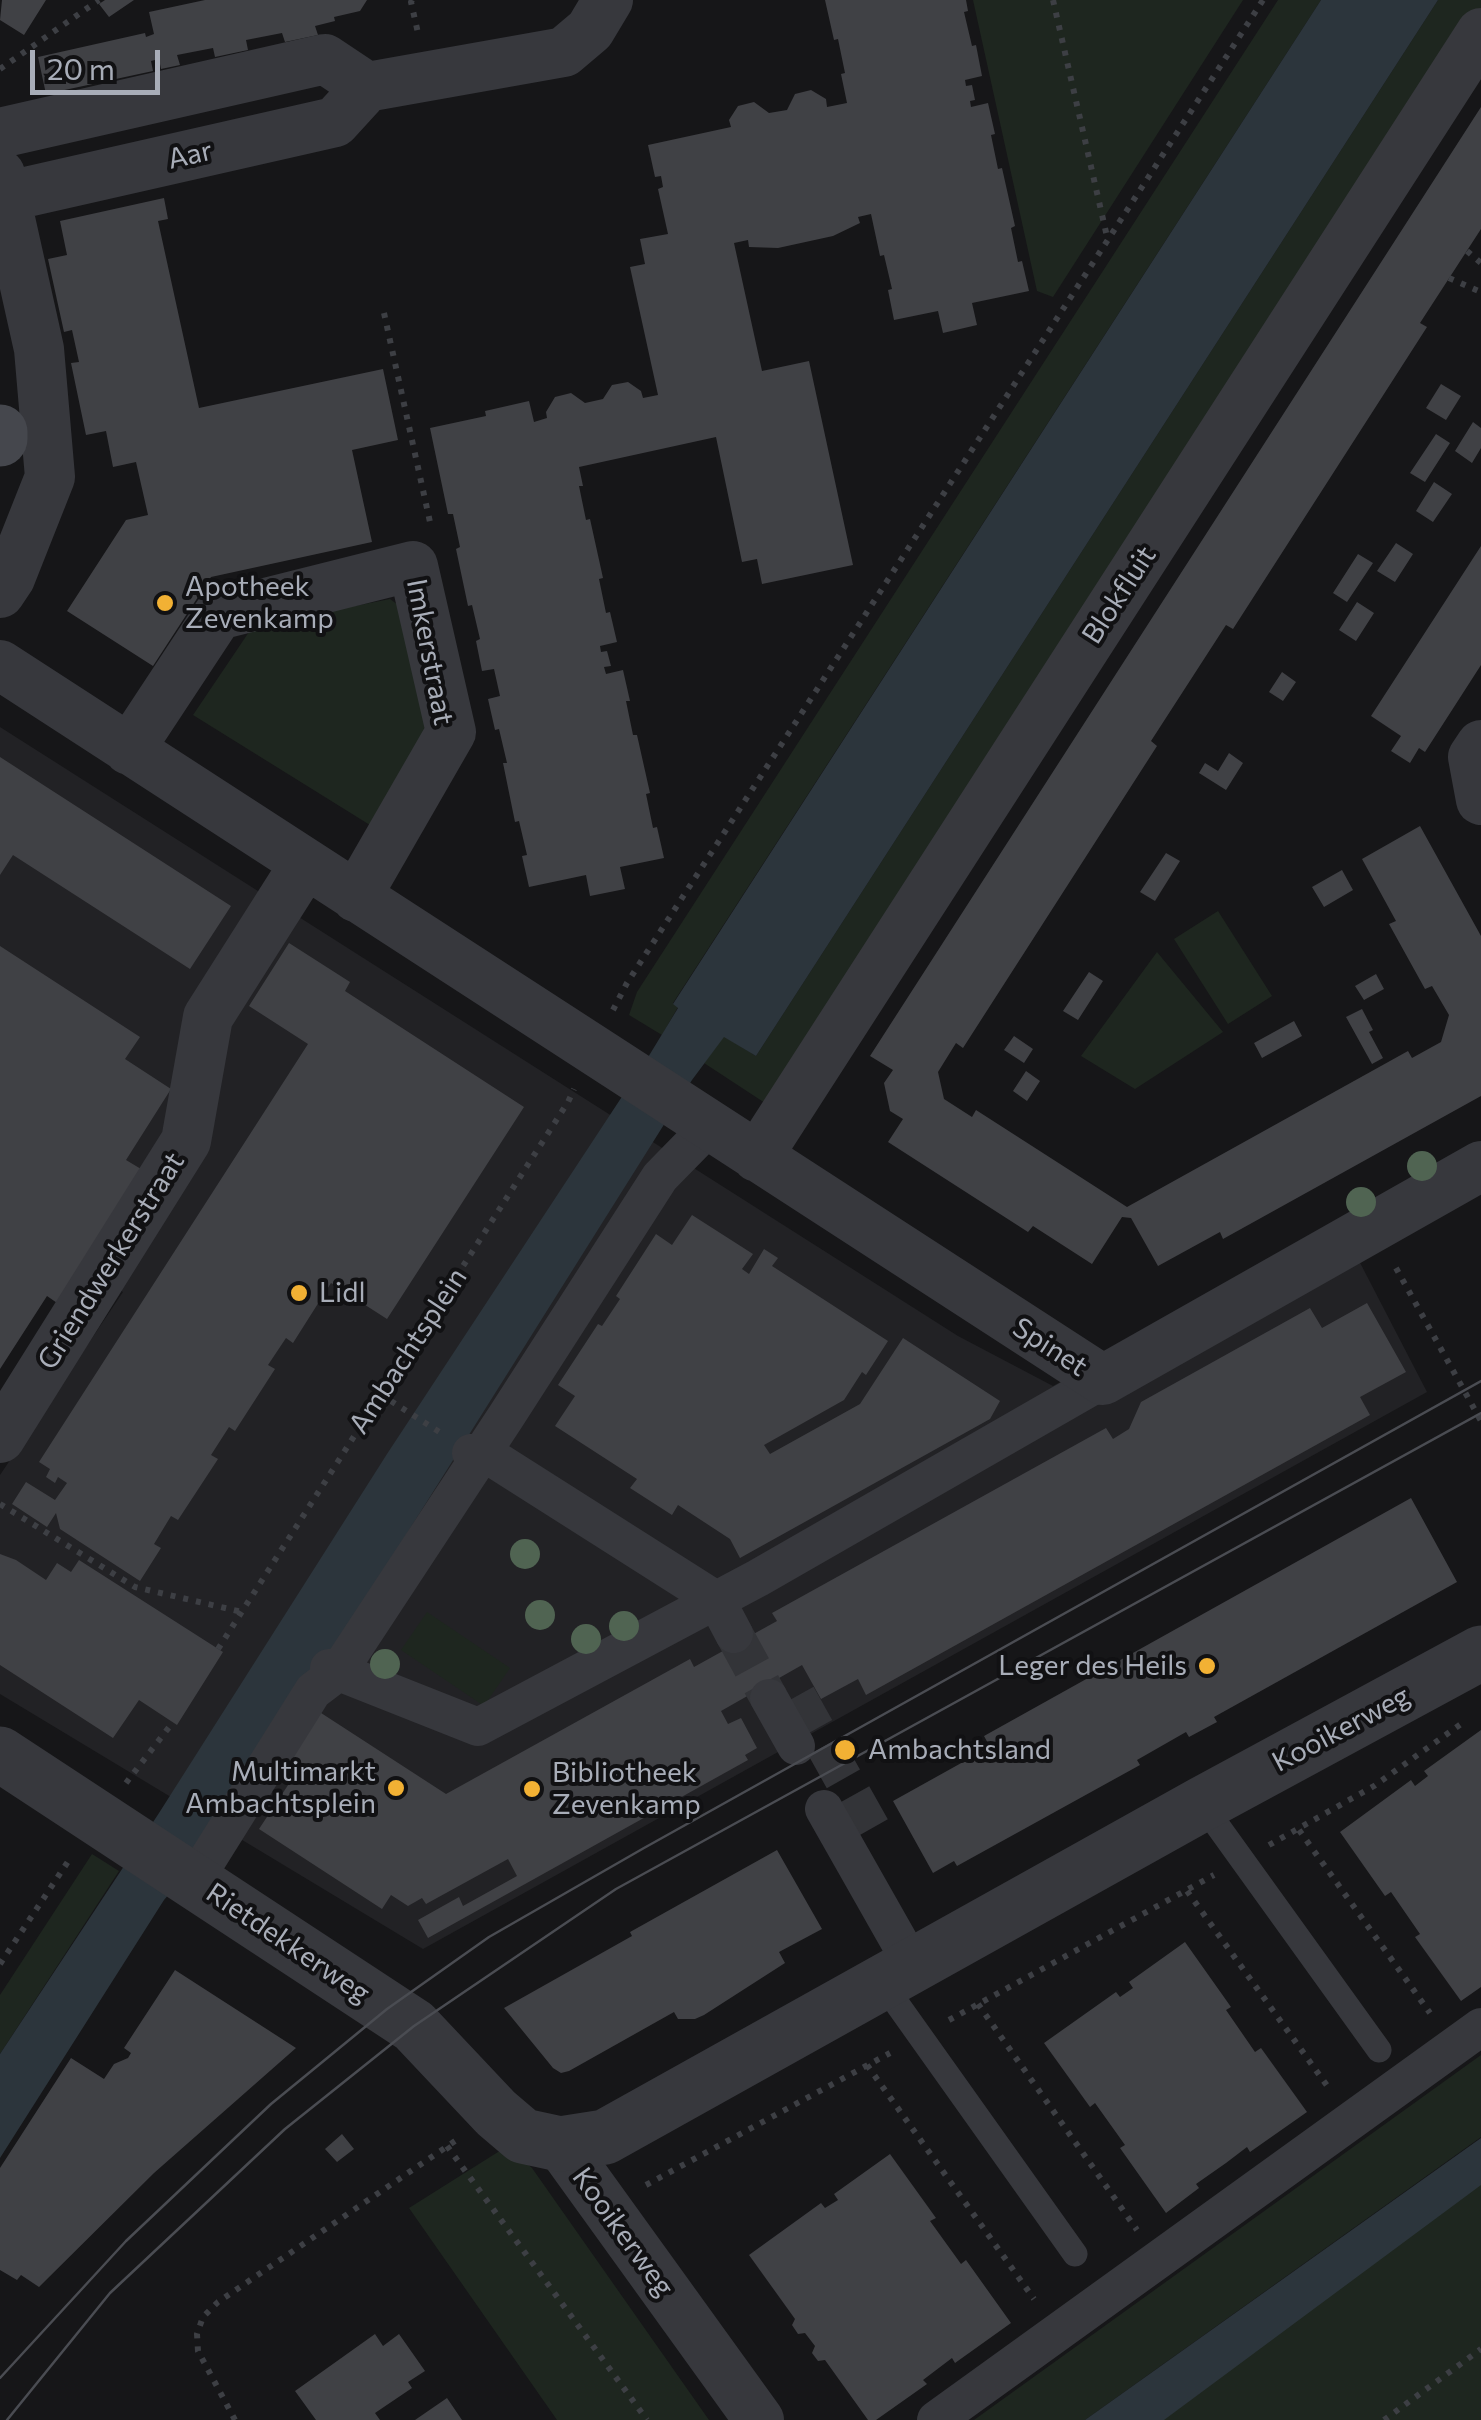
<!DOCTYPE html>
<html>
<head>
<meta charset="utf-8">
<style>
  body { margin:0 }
  #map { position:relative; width:1481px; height:2420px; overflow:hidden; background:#161618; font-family:Commissioner,sans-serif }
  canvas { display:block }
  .scale { position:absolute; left:30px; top:50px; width:130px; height:45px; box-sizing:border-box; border:5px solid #a8adb8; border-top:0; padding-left:12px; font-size:30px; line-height:35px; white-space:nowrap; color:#a8adb8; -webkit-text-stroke:8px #111113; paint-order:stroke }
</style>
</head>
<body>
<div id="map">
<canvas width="1481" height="2420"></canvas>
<div class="scale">20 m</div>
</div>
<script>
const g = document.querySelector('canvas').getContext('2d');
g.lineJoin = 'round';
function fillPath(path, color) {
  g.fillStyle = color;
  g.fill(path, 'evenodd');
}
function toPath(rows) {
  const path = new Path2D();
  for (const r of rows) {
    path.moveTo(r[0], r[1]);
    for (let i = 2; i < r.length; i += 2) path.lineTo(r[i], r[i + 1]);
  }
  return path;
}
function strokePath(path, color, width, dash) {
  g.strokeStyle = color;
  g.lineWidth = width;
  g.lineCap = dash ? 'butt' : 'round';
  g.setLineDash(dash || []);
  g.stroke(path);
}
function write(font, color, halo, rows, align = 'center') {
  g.font = font + ' Commissioner,sans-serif';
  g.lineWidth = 8;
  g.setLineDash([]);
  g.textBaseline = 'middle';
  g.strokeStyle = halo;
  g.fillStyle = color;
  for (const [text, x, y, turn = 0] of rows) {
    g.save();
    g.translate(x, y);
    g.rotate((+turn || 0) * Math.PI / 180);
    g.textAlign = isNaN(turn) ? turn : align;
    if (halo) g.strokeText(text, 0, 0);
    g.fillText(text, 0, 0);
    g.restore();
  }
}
const built = toPath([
  [0,727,958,1336,1053,1386,1341,1226,1427,1392,423,1949,0,1694,0,1475,123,1292,0,1213]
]);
const green = toPath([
  [973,0,1243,0,1053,297,1037,291],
  [1278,0,1321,0,673,1003,678,1007,662,1035,629,1015,637,992],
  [1438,0,1481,0,1481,11,765,1103,704,1063,724,1036,756,1056],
  [390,599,417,619,441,735,378,830,193,715,253,626],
  [1218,911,1272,996,1228,1024,1174,939],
  [1157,952,1223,1032,1135,1089,1081,1056],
  [427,1612,510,1668,484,1706,401,1650],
  [92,1854,119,1871,0,2054,0,1995],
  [1481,2055,1481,2137,1085,2420,974,2420],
  [511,2149,532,2168,709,2420,557,2420,409,2208,498,2152],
  [1481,2183,1481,2420,1163,2420]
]);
const water = toPath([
  [1321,0,1438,0,756,1056,724,1037,692,1080,211,1845,164,1900,0,2158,0,2054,159,1813,387,1454,650,1054,678,1008,673,1004],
  [1481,2138,1481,2185,1164,2420,1085,2420]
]);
const building = toPath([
  [2,0,46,0,24,35,0,20],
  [105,0,134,0,109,17,99,4],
  [205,0,367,0,360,11,334,17,335,21,315,26,318,35,285,42,282,33,246,40,248,50,215,57,213,48,177,55,180,65,161,69,159,59,151,61,153,71,46,94,38,57,145,33,146,37,154,34,149,12],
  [825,0,966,0,968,11,964,12,972,46,976,45,982,76,965,80,966,86,972,85,975,100,970,101,971,107,988,103,995,134,991,135,998,169,1002,168,1015,226,1011,228,1018,262,1022,261,1029,291,972,303,977,325,943,333,938,311,894,320,888,290,892,289,884,255,880,256,871,214,858,217,860,223,833,236,778,248,749,247,748,240,734,243,762,371,809,361,853,565,762,584,757,559,742,562,716,437,579,467,583,486,579,486,586,520,590,519,603,578,599,579,606,613,610,612,617,642,600,646,601,652,607,651,611,666,604,667,606,674,623,670,630,701,626,701,633,735,637,735,650,793,646,794,653,828,657,827,664,858,620,867,625,889,590,896,586,875,529,887,522,856,527,855,519,821,515,822,503,763,507,763,499,729,495,730,488,699,500,696,494,669,482,671,476,641,480,639,472,605,468,606,456,549,460,547,453,514,448,514,430,428,486,416,485,411,529,401,534,422,547,418,546,412,555,397,571,393,585,403,603,399,612,385,628,382,641,391,643,398,658,395,630,267,645,264,640,239,668,234,658,189,663,187,661,176,655,177,648,145,731,127,729,120,738,106,754,102,769,113,787,110,795,94,811,90,826,99,827,107,847,103,841,74,845,73,838,39,834,40],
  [1481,107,1481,229,1420,323,1427,327,1233,629,1226,625,1151,741,1157,746,963,1048,956,1043,938,1072,944,1099,972,1117,976,1110,1127,1207,1408,1051,1412,1058,1441,1042,1449,1015,1432,986,1425,989,1389,924,1396,921,1362,859,1420,826,1481,936,1481,1096,1223,1239,1220,1232,1158,1266,1131,1218,1122,1217,1092,1264,1033,1226,1028,1232,888,1142,903,1119,890,1111,884,1083,893,1070,870,1056],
  [164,198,168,219,158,221,199,408,383,369,398,440,352,450,372,542,211,577,153,666,67,611,126,520,148,515,136,462,113,467,106,431,86,435,71,363,79,362,72,330,64,332,48,259,67,255,60,221],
  [1441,384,1461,396,1446,420,1426,408],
  [1473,422,1481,428,1481,448,1472,463,1455,451],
  [1436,434,1450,443,1425,482,1410,473],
  [1434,482,1452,494,1433,522,1416,511],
  [1396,543,1413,554,1395,582,1377,571],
  [1481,546,1481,665,1425,752,1419,748,1410,763,1391,751,1401,736,1371,716],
  [1358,554,1373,563,1347,602,1333,593],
  [1357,602,1374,613,1356,641,1339,630],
  [1282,672,1296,682,1283,701,1269,692],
  [1229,753,1243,763,1226,790,1199,773,1205,763,1218,771],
  [0,757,231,906,190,969,13,855,0,875],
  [1166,853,1180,861,1155,901,1140,892],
  [1342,870,1353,890,1324,907,1312,887],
  [289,943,350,982,345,991,524,1107,387,1319,331,1283,293,1343,286,1338,268,1365,275,1369,235,1431,229,1427,211,1455,218,1459,178,1520,171,1516,154,1544,161,1548,140,1581,60,1529,56,1513,47,1527,12,1504,26,1482,55,1500,67,1483,58,1477,55,1483,46,1477,50,1469,39,1462,308,1044,249,1006],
  [0,946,140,1037,125,1059,171,1089,126,1160,146,1172,60,1305,47,1296,0,1369],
  [1089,972,1103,981,1078,1020,1063,1011],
  [1376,974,1384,989,1364,1000,1355,986],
  [1362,1009,1373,1030,1369,1032,1383,1058,1372,1064,1346,1017],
  [1294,1021,1302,1036,1262,1058,1254,1043],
  [1014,1036,1033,1049,1024,1063,1004,1050],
  [1026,1071,1040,1081,1027,1101,1013,1091],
  [692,1215,753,1254,742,1269,749,1274,764,1249,778,1258,772,1266,888,1341,866,1375,862,1372,844,1400,764,1445,770,1454,860,1404,903,1338,1000,1401,990,1419,740,1558,730,1539,678,1505,672,1515,630,1488,637,1479,555,1426,575,1396,558,1385,598,1324,602,1326,620,1299,616,1296,656,1234,672,1245],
  [1367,1303,1406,1372,1360,1397,1370,1415,866,1695,858,1679,821,1699,802,1665,765,1686,721,1711,728,1724,741,1718,757,1748,745,1755,748,1760,428,1938,418,1920,459,1897,463,1906,517,1876,508,1859,426,1904,422,1898,408,1906,391,1895,382,1909,259,1829,298,1770,285,1762,318,1711,446,1794,690,1659,694,1667,777,1621,772,1613,1106,1428,1113,1439,1129,1429,1141,1402,1310,1308,1322,1328],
  [1411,1498,1457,1582,1214,1717,1217,1722,1189,1737,1186,1732,1137,1760,1140,1765,957,1866,954,1861,933,1873,893,1801,990,1747,984,1736],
  [0,1554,16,1560,46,1580,57,1563,71,1572,79,1560,223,1652,177,1725,139,1700,113,1738,0,1665],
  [1481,1730,1481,1987,1461,2001,1415,1937,1420,1934,1391,1892,1385,1896,1340,1832,1411,1780,1415,1786,1428,1776,1424,1771],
  [777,1850,822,1929,779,1952,785,1963,704,2015,695,2019,678,2019,674,2012,569,2071,561,2073,553,2068,504,2008,632,1936,630,1932],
  [1185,1942,1231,2007,1226,2010,1255,2052,1261,2048,1307,2112,1250,2152,1247,2147,1226,2163,1196,2184,1199,2188,1166,2213,1120,2148,1125,2145,1095,2103,1090,2107,1044,2043,1116,1992,1120,1997,1133,1988,1129,1982],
  [175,1970,296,2048,154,2173,39,2287,21,2275,17,2280,0,2270,0,2168,71,2058,104,2079,114,2064,128,2058,131,2053,124,2048],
  [342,2134,354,2149,337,2162,325,2149],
  [890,2154,936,2218,930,2221,961,2264,966,2260,1011,2323,955,2363,952,2358,923,2380,927,2384,876,2420,868,2420,825,2360,818,2361,812,2353,815,2346,805,2333,798,2334,792,2325,795,2319,749,2255,821,2203,825,2208,838,2200,834,2194],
  [375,2334,383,2346,399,2334,425,2371,408,2382,412,2388,375,2413,380,2420,316,2420,295,2391],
  [447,2398,462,2420,415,2420]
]);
const pedestrianTunnel = toPath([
  [734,1634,769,1698],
  [797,1696,872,1830]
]);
const path = toPath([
  [412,0,411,2,418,33],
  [1053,0,1108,241],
  [0,69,99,0],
  [1467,251,1481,263],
  [1449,278,1481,292],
  [384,313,430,522],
  [613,1010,627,983,1263,0],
  [1396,1268,1481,1421],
  [380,1394,441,1433],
  [0,1504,135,1587,242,1612],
  [218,1649,568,1102,574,1089],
  [126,1783,173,1722],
  [1299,1830,1430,2013],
  [1269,1845,1374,1786,1461,1724],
  [1187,1891,1328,2087],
  [0,1964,71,1857],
  [978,2004,1137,2230],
  [949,2020,1214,1875],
  [867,2065,1034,2299],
  [447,2146,647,2420],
  [646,2185,890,2053],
  [235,2420,198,2351,197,2334,203,2317,218,2302,458,2139],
  [1384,2420,1481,2349]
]);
const service = toPath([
  [1202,1804,1379,2050],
  [883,1984,1075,2254]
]);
const pedestrian = toPath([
  [471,1453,483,1452,716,1600,734,1634],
  [329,1668,478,1727,758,1578,1103,1380],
  [769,1698,796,1746],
  [824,1809,913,1966],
  [194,1881,313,1691,338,1672,507,1415,660,1177,710,1126],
  [936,2420,1481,2027]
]);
const minor = toPath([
  [367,87,564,52,590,30,608,0],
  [0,133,325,59,367,87,335,122,0,198],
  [0,174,39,349,50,477,10,578,0,593],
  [0,665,1103,1380,1481,1166],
  [1481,745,1473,757,1481,800],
  [129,750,218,615,413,566,451,732,356,897],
  [757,1157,1481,33],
  [0,1438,186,1141,208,1017,305,864],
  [560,2144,759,2420]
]);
const tertiary = toPath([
  [0,1754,414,2026,496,2113,523,2136,560,2144,605,2137,1202,1804,1481,1653]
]);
const secondary = toPath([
  [0,432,0,439]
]);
const tram = toPath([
  [0,2378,126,2241,271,2104,387,2009,489,1937,644,1848,1481,1381],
  [7,2420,110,2293,285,2129,414,2026,616,1889,1481,1413]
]);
const trees = [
  [1422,1166],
  [1361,1202],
  [525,1554],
  [540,1615],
  [624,1626],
  [586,1639],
  [385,1664]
];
const markers = [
  [165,603,10,"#f2b134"],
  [299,1293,10,"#f2b134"],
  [1207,1666,10,"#f2b134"],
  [845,1750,12,"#f2b134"],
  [396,1788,10,"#f2b134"],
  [532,1789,10,"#f2b134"]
];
const streetNames = [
  ["Aar",190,155,-13],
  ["Blokfluit",1119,595,-57],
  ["Imkerstraat",430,652,79],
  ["Griendwerkerstraat",111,1261,-58],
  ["Spinet",1050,1347,33],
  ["Ambachtsplein",408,1351,-57],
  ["Kooikerweg",1341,1729,-28],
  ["Rietdekkerweg",288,1943,34],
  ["Kooikerweg",623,2232,54]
];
const poiNames = [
  ["Apotheek",185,587],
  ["Zevenkamp",185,619],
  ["Lidl",319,1293],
  ["Leger des Heils",1187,1666,"right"],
  ["Ambachtsland",868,1750],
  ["Multimarkt",376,1772,"right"],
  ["Ambachtsplein",376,1804,"right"],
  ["Bibliotheek",552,1773],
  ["Zevenkamp",552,1805]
];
fillPath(built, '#222225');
fillPath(green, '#1e261f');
fillPath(water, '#2c353c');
fillPath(building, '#404145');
strokePath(pedestrianTunnel, '#333438', 38, [38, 19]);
strokePath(path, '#3d3f44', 6, [5, 8]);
strokePath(service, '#37383d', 25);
strokePath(pedestrian, '#37383d', 38);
strokePath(minor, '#37383d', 50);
strokePath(tertiary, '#37383d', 55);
strokePath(secondary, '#45474d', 55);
strokePath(tram, '#4a4c52', 2.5);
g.fillStyle = '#506452';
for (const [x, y] of trees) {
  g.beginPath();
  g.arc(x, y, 15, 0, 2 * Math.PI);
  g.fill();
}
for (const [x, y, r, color] of markers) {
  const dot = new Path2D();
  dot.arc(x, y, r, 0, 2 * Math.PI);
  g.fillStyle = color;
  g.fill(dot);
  strokePath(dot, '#111113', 4);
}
write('28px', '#a8adb8', '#111113', streetNames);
write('28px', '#a8adb8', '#111113', poiNames, 'left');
</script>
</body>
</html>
